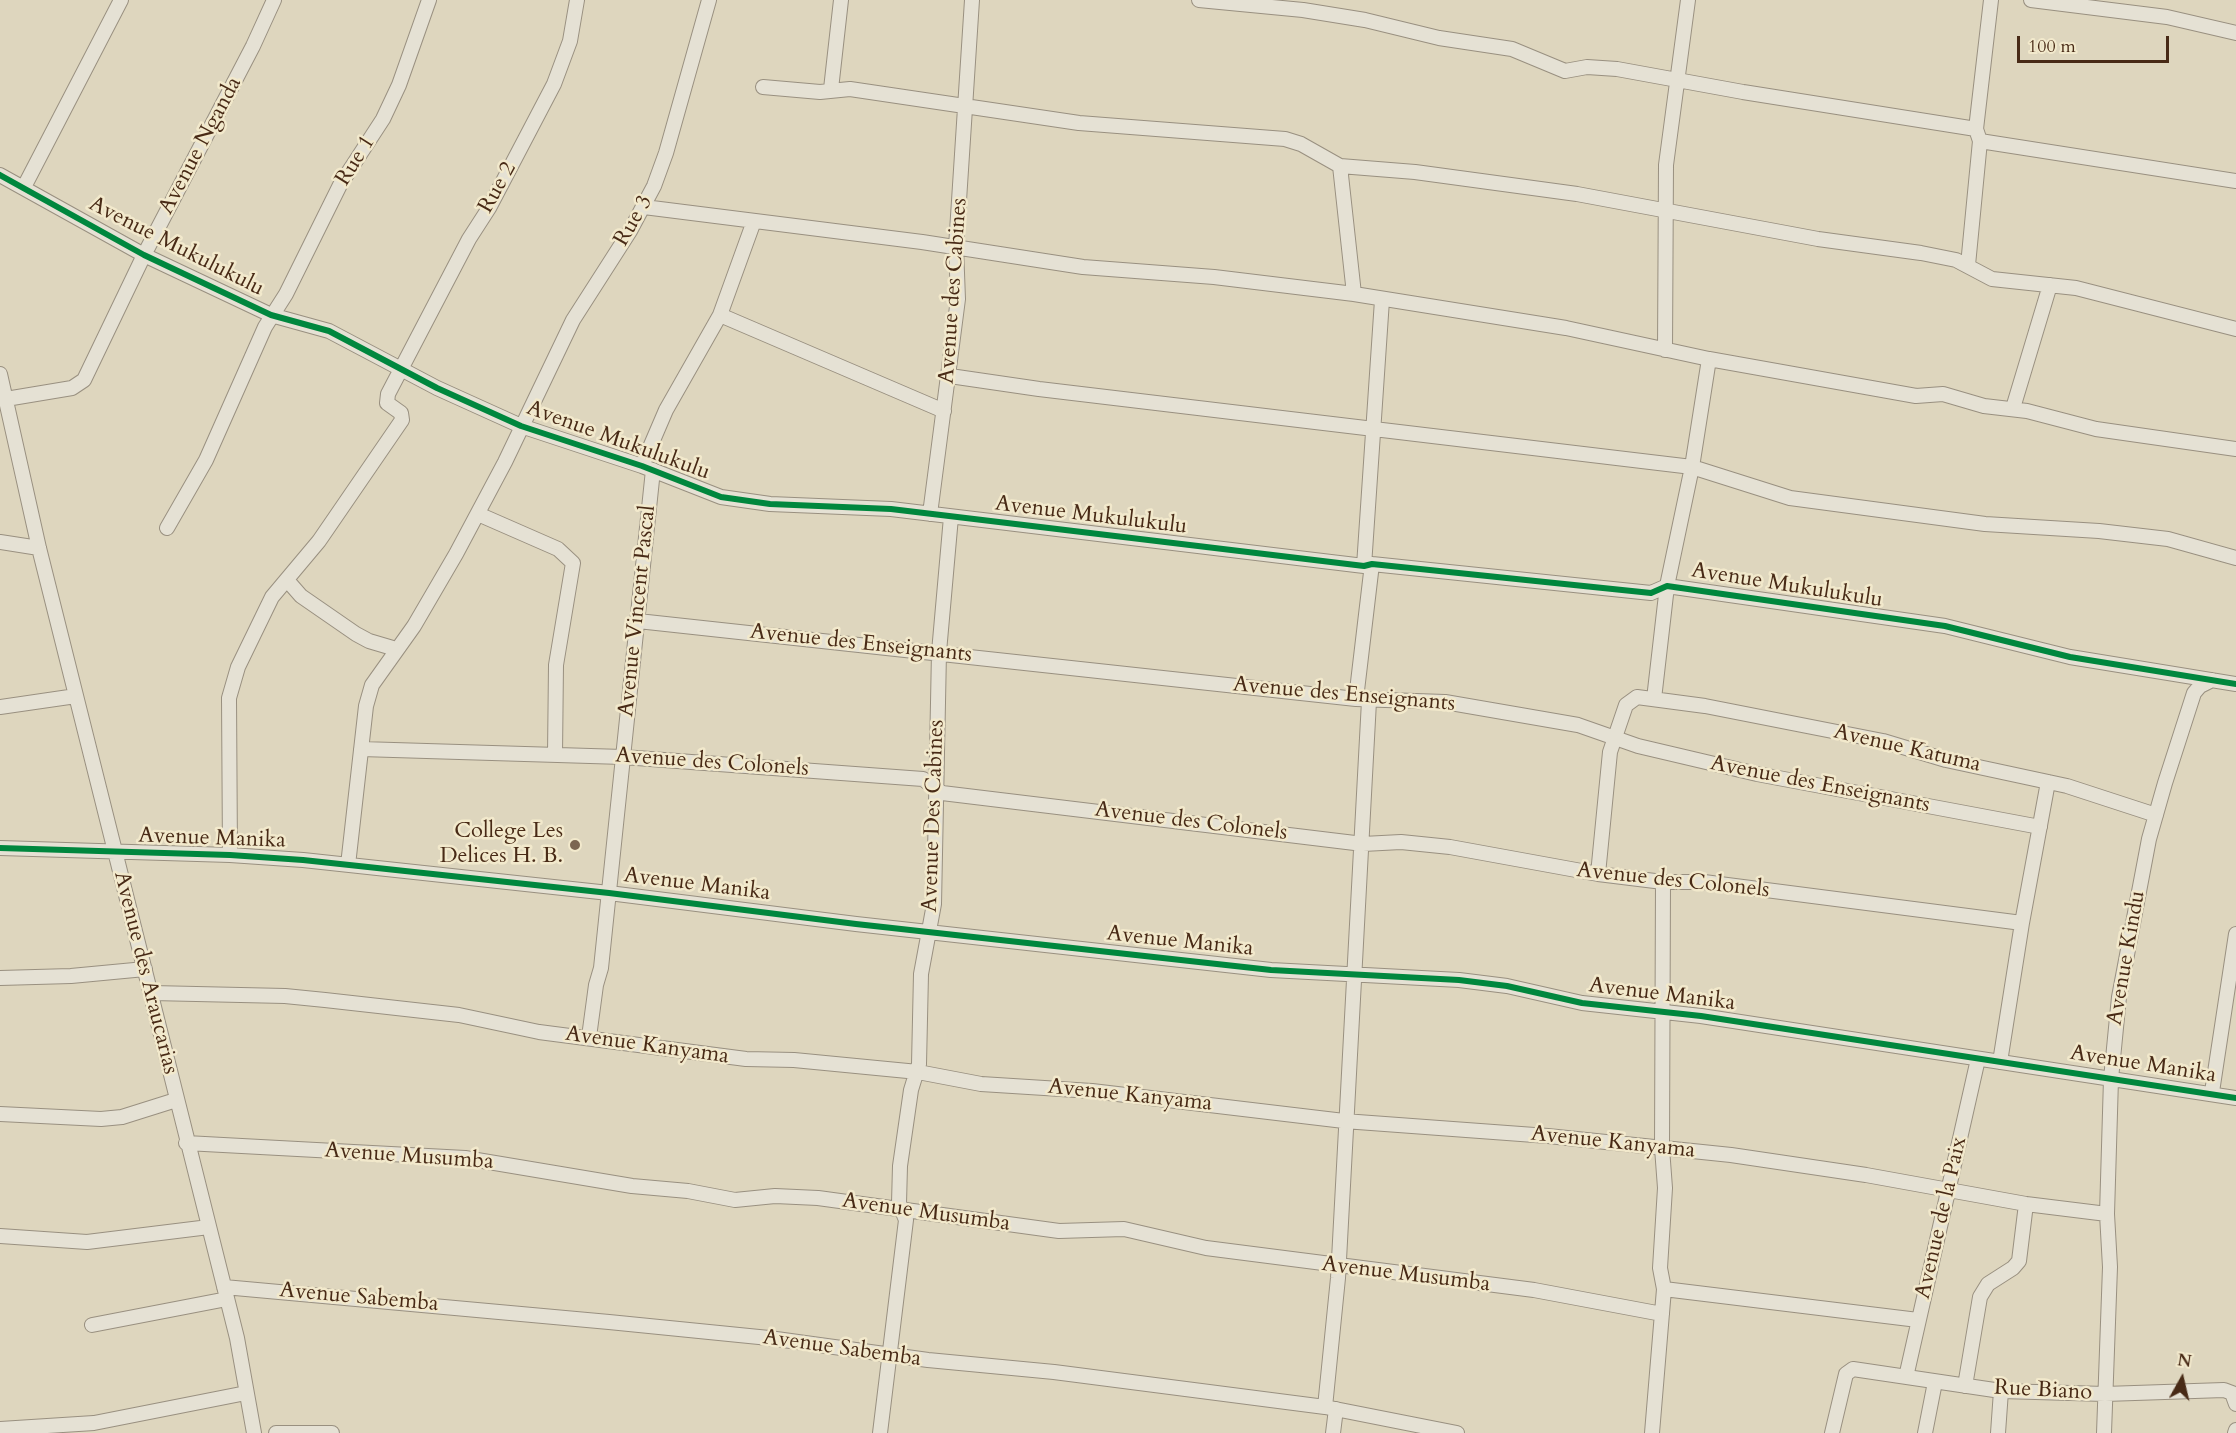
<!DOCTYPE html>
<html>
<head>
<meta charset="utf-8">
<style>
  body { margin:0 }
  #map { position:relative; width:2236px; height:1433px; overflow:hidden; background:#ded6be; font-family:Cardo,serif }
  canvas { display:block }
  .north { position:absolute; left:2152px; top:1349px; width:60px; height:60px; -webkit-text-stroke:4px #f2e9cc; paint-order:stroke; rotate:8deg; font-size:16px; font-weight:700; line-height:24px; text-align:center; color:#482a16 }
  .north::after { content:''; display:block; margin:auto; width:21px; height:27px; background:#482a16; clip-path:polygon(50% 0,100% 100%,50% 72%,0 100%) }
  .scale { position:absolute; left:2017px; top:36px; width:152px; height:27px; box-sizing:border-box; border:3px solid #482a16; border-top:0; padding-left:8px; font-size:18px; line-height:21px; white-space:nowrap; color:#482a16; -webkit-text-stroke:4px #f2e9cc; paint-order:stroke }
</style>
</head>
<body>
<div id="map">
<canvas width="2236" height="1433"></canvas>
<div class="north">N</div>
<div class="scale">100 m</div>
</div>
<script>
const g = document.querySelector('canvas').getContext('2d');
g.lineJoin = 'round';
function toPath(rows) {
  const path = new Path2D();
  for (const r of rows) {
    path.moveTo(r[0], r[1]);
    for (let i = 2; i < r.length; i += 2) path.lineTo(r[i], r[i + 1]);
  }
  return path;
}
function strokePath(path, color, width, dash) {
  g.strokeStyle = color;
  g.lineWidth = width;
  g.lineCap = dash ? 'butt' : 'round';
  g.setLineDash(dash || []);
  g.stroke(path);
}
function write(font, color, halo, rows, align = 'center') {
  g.font = font + ' Cardo,serif';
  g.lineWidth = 5;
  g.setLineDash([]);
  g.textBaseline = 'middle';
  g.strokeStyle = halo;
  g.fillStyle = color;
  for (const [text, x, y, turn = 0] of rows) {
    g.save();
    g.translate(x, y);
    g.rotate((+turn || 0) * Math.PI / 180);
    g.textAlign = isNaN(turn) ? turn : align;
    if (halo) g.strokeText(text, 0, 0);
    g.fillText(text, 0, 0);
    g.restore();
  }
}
const minor = toPath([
  [1199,0,1303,10,1365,20,1439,38,1512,49,1565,71,1587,67,1617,69,1743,92,1976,129],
  [2031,0,2167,17,2236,33],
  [763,87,820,92,850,89,1079,123,1285,139,1301,144,1340,166,1415,172,1577,194,1818,239,1921,253,1956,260,1992,279,2076,288,2236,329],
  [831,89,841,0],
  [1980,141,2236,181],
  [1340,166,1354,294],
  [0,175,144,255,271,315,329,331,437,388,521,426,642,466,721,497,770,504,891,509,1364,566,1372,564,1651,593,1667,586,1945,626,2070,657,2236,684],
  [24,187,121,0],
  [644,207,922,242,1083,267,1214,277,1354,294,1566,328,1709,359,1916,396,1943,394,1984,406,2027,411,2096,429,2236,449],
  [1968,265,1980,141,1976,129,1991,0],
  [720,315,944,411],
  [1665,350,1666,165,1688,0],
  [0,374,39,548,237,1338,254,1433],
  [950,376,1039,389,1692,467,1790,498,1985,524,2099,531,2168,539,2236,558],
  [6,399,72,388,84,380,144,255,253,46,274,0],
  [2013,408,2050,285],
  [642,466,666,410,720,315,754,221],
  [478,514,558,549,573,563,556,665,555,754],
  [930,514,958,299,956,247,972,0],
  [167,528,206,460,265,327,286,294,340,185,383,119,399,85,429,0],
  [0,542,39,548],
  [1364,566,1382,300],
  [287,580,301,596,356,634,369,641,396,649],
  [638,621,1356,699,1445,702,1578,725,1638,746,1757,774,2040,827],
  [1356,699,1372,564],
  [1654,699,1667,586,1692,467,1709,359],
  [0,707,76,696],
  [361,749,623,757,923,779,942,793,1363,844,1401,842,1450,847,1598,874,1663,882,1704,882,2022,923],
  [0,848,230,855,303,860,609,893,856,924,1271,970,1459,980,1507,986,1582,1003,1701,1016,2236,1098],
  [230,855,229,698,238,667,272,597,319,541,402,420,401,413,387,403,388,394,469,239,489,208,554,84,570,41,577,0],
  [348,865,366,706,372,685,414,626,456,554,505,462,573,320,630,231,654,186,666,153,709,0],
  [1598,874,1610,752,1626,705,1637,697,1705,706,1883,741,1946,760,2067,786,2156,815],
  [0,978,71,976,145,969],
  [152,993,285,996,325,1000,459,1015,539,1032,746,1059,794,1060,918,1072,981,1084,1092,1091,1344,1121,1548,1136,1731,1155,1866,1175,2026,1204,2107,1214],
  [589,1037,596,985,601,968,653,470],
  [2000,1062,2022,923,2048,782],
  [2212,1092,2236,934],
  [0,1114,101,1119,122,1117,176,1100],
  [186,1143,465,1158,632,1186,688,1191,735,1200,775,1196,818,1198,1059,1231,1124,1229,1206,1248,1534,1290,1662,1314],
  [0,1236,87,1242,209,1227],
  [224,1287,609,1322,769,1338,928,1360,1054,1372,1325,1407,1457,1433],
  [1664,1289,1918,1320],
  [92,1325,227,1299],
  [1906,1377,1978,1059],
  [1965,1386,1980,1297,1988,1284,2013,1268,2019,1261,2026,1204],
  [1325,1407,1338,1278,1369,701],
  [0,1429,94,1423,246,1393],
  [276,1433,332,1433],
  [880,1433,906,1220,899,1203,900,1166,911,1090,919,1064,921,974,934,904,939,652,951,517],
  [1333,1433,1336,1409],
  [1652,1433,1664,1289,1660,1268,1665,1188,1662,1148,1663,882],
  [1832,1433,1846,1374,1853,1369,2001,1391,2105,1394,2224,1390,2232,1393,2236,1404],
  [1925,1433,1935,1382],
  [1998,1433,2001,1391],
  [2104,1433,2110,1267,2107,1214,2111,1079,2119,997,2149,839,2165,783,2194,693,2200,686,2212,680],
  [2235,1433,2236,1430]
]);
const cycleway = toPath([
  [0,175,144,255,271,315,329,331,437,388,521,426,642,466,721,497,770,504,891,509,1364,566,1372,564,1651,593,1667,586,1945,626,2070,657,2236,684],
  [0,848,230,855,303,860,609,893,856,924,1271,970,1459,980,1507,986,1582,1003,1701,1016,2236,1098]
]);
const markers = [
  [575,845,6,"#7c6651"]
];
const streetNames = [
  ["Avenue Nganda",201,146,-62],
  ["Rue 1",356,161,-58],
  ["Rue 2",498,188,-61],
  ["Rue 3",634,221,-60],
  ["Avenue Mukulukulu",176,247,27],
  ["Avenue des Cabines",954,291,-86],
  ["Avenue Mukulukulu",618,441,20],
  ["Avenue Mukulukulu",1091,516,7],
  ["Avenue Mukulukulu",1787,586,9],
  ["Avenue Vincent Pascal",638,611,-84],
  ["Avenue des Enseignants",861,644,6],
  ["Avenue des Enseignants",1344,695,5],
  ["Avenue Katuma",1907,749,13],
  ["Avenue des Colonels",712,763,4],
  ["Avenue des Enseignants",1820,785,11],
  ["Avenue Des Cabines",934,816,-88],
  ["Avenue des Colonels",1191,822,7],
  ["Avenue Manika",212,839,2],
  ["Avenue des Colonels",1673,881,6],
  ["Avenue Manika",697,885,7],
  ["Avenue Manika",1180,942,6],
  ["Avenue Kindu",2127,958,-80],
  ["Avenue des Araucarias",145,973,76],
  ["Avenue Manika",1662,995,7],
  ["Avenue Kanyama",647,1046,8],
  ["Avenue Manika",2143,1065,9],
  ["Avenue Kanyama",1130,1096,6],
  ["Avenue Kanyama",1613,1143,6],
  ["Avenue Musumba",409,1157,4],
  ["Avenue Musumba",926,1213,8],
  ["Avenue de la Paix",1942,1218,-77],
  ["Avenue Musumba",1406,1275,7],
  ["Avenue Sabemba",359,1298,5],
  ["Avenue Sabemba",842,1349,8],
  ["Rue Biano",2043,1391,3]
];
const poiNames = [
  ["College Les",563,832],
  ["Delices H. B.",563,857]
];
strokePath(minor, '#999080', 16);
strokePath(minor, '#e5e1d4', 14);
strokePath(cycleway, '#00873e', 6);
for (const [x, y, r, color] of markers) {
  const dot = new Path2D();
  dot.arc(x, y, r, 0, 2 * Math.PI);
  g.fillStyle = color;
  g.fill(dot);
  strokePath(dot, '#f2e9cc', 2);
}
write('22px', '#482a16', '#f2e9cc', streetNames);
write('22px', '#482a16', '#f2e9cc', poiNames, 'right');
</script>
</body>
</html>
